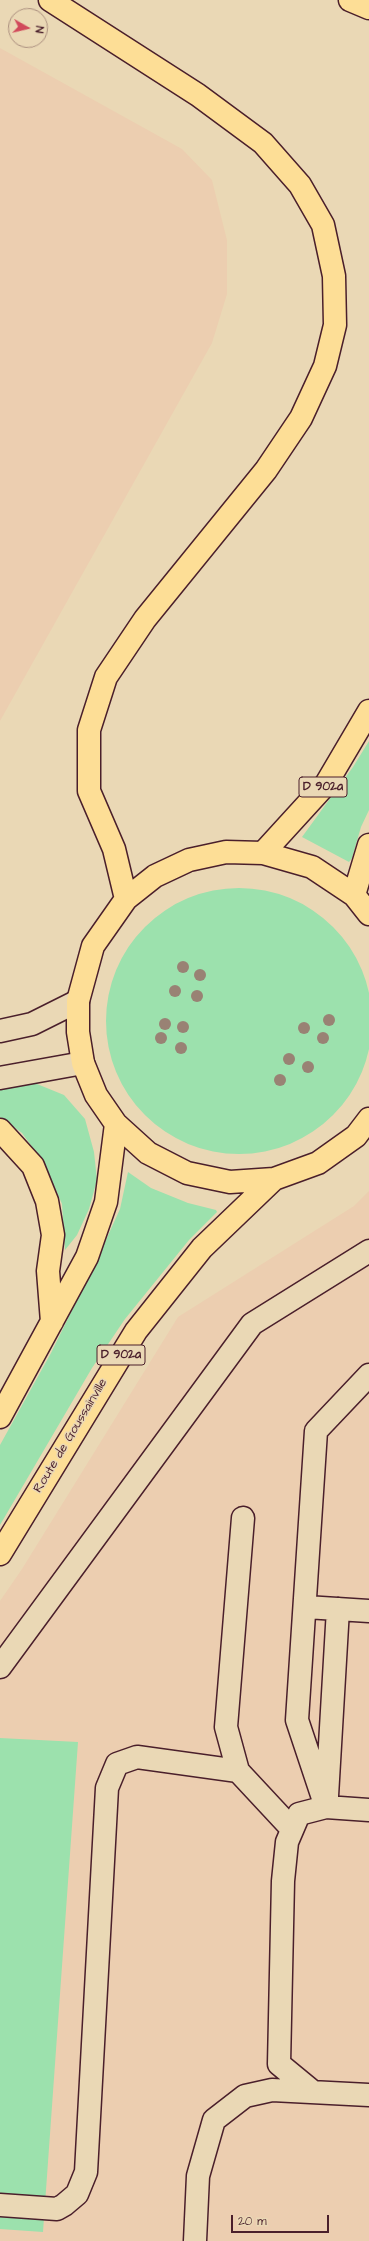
<!DOCTYPE html>
<html>
<head>
<meta charset="utf-8">
<style>
  body { margin:0 }
  #map { position:relative; width:369px; height:2241px; overflow:hidden; background:#ead8b5; font-family:"Architects Daughter",sans-serif }
  canvas { display:block }
  .north { position:absolute; left:8px; top:8px; width:40px; height:40px; box-sizing:border-box; background:#ead8b5; border:1px solid #aa8e7e; border-radius:50%; rotate:98deg; font-size:11px; font-weight:700; line-height:16px; text-align:center; color:#4a1f2b }
  .north::after { content:''; display:block; margin:auto; width:14px; height:18px; background:#d1495b; clip-path:polygon(50% 0,100% 100%,50% 72%,0 100%) }
  .scale { position:absolute; left:231px; top:2215px; width:98px; height:18px; box-sizing:border-box; border:2px solid #4a1f2b; border-top:0; padding-left:5px; font-size:12px; line-height:14px; white-space:nowrap; color:#4a1f2b; -webkit-text-stroke:3px #ead8b5; paint-order:stroke }
</style>
</head>
<body>
<div id="map">
<canvas width="369" height="2241"></canvas>
<div class="north">N</div>
<div class="scale">20 m</div>
</div>
<script>
const g = document.querySelector('canvas').getContext('2d');
g.lineJoin = 'round';
function fillPath(path, color) {
  g.fillStyle = color;
  g.fill(path, 'evenodd');
}
function toPath(rows) {
  const path = new Path2D();
  for (const r of rows) {
    if (r.length === 3) {
      path.moveTo(r[0] + r[2], r[1]);
      path.arc(r[0], r[1], r[2], 0, 2 * Math.PI);
      continue;
    }
    path.moveTo(r[0], r[1]);
    for (let i = 2; i < r.length; i += 2) path.lineTo(r[i], r[i + 1]);
  }
  return path;
}
function strokePath(path, color, width, dash) {
  g.strokeStyle = color;
  g.lineWidth = width;
  g.lineCap = dash ? 'butt' : 'round';
  g.setLineDash(dash || []);
  g.stroke(path);
}
function write(font, color, halo, rows, align = 'center') {
  g.font = font + ' "Architects Daughter",sans-serif';
  g.lineWidth = 3;
  g.setLineDash([]);
  g.textBaseline = 'middle';
  g.strokeStyle = halo;
  g.fillStyle = color;
  for (const [text, x, y, turn = 0] of rows) {
    g.save();
    g.translate(x, y);
    g.rotate((+turn || 0) * Math.PI / 180);
    g.textAlign = isNaN(turn) ? turn : align;
    if (halo) g.strokeText(text, 0, 0);
    g.fillText(text, 0, 0);
    g.restore();
  }
}
const built = toPath([
  [0,48,182,149,212,180,227,240,227,294,212,343,0,721],
  [369,1191,369,2241,0,2241,0,1601,22,1569,178,1317,354,1206]
]);
const green = toPath([
  [369,741,369,810,361,827,352,858,349,862,302,837,353,767],
  [239,1021,133],
  [3,1082,37,1084,64,1095,85,1119,94,1152,97,1180,89,1209,77,1235,65,1250,62,1204,45,1165,22,1133,0,1117,0,1083],
  [128,1172,151,1188,188,1203,216,1210,217,1212,189,1240,125,1319,92,1368,0,1525,0,1445,51,1353,100,1253,120,1209],
  [0,1738,78,1742,43,2232,0,2229]
]);
const minor = toPath([
  [0,1031,32,1024,78,1001],
  [0,1078,83,1063],
  [243,1518,226,1727,238,1771,292,1829],
  [306,1607,369,1611],
  [0,1667,252,1324,369,1251],
  [327,1796,338,1609],
  [326,1807,297,1720,316,1431,369,1375],
  [313,2092,279,2064,283,1881,287,1842,299,1814,326,1807,369,1810],
  [0,2205,57,2209,64,2205,77,2194,86,2172,107,1788,117,1764,137,1757,238,1771],
  [195,2241,198,2176,214,2120,245,2096,272,2090,369,2095]
]);
const major = toPath([
  [50,0,198,95,263,143,300,185,323,225,334,276,335,325,325,366,301,418,266,470,145,619,106,677,89,730,89,791,114,849,126,899],
  [350,0,369,8],
  [263,853,326,784,369,711],
  [354,895,369,845],
  [369,914,354,895,312,867,263,853,226,852,189,860,155,876,126,899,93,946,78,1001,78,1032,83,1063,96,1095,116,1124,148,1153,187,1173,230,1182,274,1179,318,1163,356,1136,369,1119],
  [0,1130,33,1166,47,1201,53,1235,48,1271,52,1322],
  [0,1417,87,1257,106,1202,116,1124],
  [0,1554,136,1331,202,1248,274,1179]
]);
const trees = [
  [183,967],
  [200,975],
  [175,991],
  [197,996],
  [329,1020],
  [165,1024],
  [183,1027],
  [304,1028],
  [161,1038],
  [323,1038],
  [181,1048],
  [289,1059],
  [308,1067],
  [280,1080]
];
const shields = [
  [323,787,48],
  [121,1355,48]
];
const shieldNames = [
  ["D 902a",323,787],
  ["D 902a",121,1355]
];
const streetNames = [
  ["Route de Goussainville",71,1436,-59]
];
fillPath(built, '#ecceb0');
fillPath(green, '#9ce1ad');
strokePath(minor, '#4a1f2b', 25);
strokePath(major, '#4a1f2b', 25);
strokePath(minor, '#ead8b5', 22);
strokePath(major, '#fdde96', 22);
g.fillStyle = '#998274';
for (const [x, y] of trees) {
  g.beginPath();
  g.arc(x, y, 6, 0, 2 * Math.PI);
  g.fill();
}
for (const [x, y, w] of shields) {
  const box = new Path2D();
  box.roundRect(x - w / 2, y - 10, w, 20, 3);
  g.fillStyle = '#ead8b5';
  g.fill(box);
  strokePath(box, '#4a1f2b', 1);
}
write('bold 12px', '#4a1f2b', null, shieldNames);
write('13px', '#4a1f2b', '#ead8b5', streetNames);
</script>
</body>
</html>
